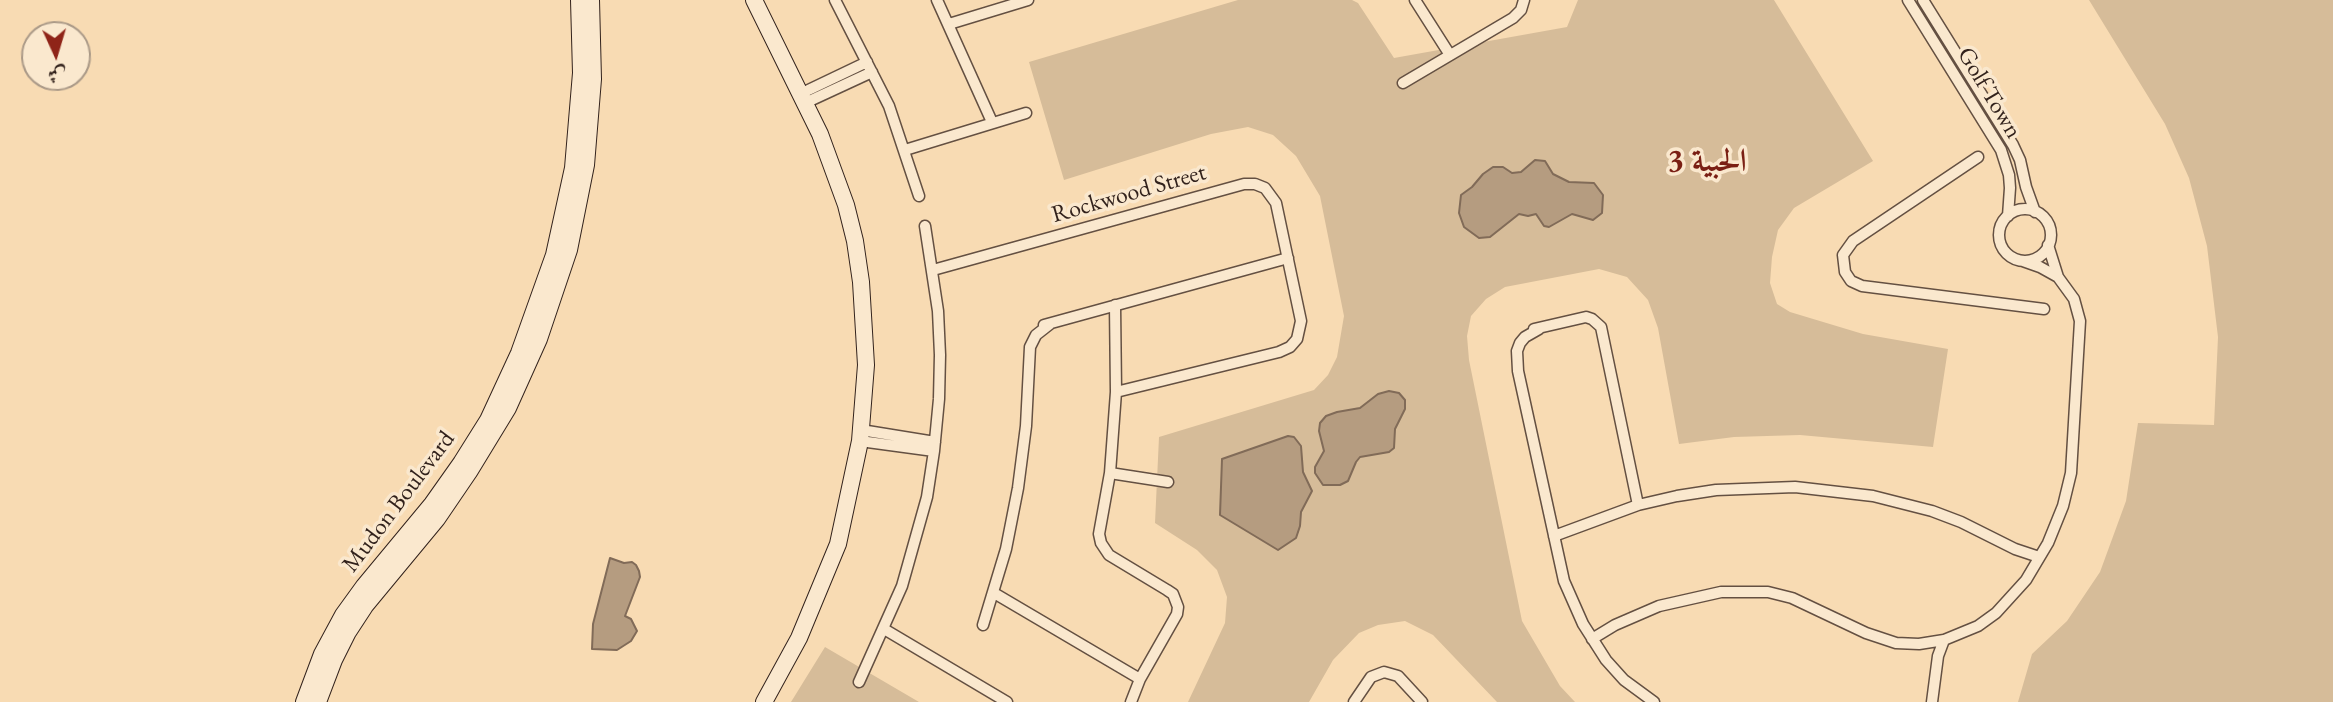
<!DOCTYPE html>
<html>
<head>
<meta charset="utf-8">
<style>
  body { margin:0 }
  #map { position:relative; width:2333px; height:702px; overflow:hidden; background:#f8dbb3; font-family:"EB Garamond",Amiri,serif }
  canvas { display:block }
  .north { position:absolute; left:21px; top:21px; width:70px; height:70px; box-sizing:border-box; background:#fae8ce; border:2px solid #aa9987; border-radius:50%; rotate:176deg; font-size:19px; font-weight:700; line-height:28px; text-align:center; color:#32221c }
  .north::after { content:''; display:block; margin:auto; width:24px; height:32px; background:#8f2418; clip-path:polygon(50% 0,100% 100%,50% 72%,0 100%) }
</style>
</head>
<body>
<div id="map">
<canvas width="2333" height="702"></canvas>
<div class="north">ش</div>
</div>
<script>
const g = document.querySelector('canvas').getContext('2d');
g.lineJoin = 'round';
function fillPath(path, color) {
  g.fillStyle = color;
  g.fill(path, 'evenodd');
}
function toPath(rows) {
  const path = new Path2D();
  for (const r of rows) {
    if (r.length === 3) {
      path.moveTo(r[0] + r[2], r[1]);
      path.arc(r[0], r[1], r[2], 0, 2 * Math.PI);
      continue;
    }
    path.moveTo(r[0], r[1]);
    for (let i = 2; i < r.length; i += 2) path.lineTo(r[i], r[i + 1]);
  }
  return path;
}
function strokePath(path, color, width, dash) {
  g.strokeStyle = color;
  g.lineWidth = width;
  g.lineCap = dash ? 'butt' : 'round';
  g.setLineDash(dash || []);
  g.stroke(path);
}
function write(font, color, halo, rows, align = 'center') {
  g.font = font + ' "EB Garamond",Amiri,serif';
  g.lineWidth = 7;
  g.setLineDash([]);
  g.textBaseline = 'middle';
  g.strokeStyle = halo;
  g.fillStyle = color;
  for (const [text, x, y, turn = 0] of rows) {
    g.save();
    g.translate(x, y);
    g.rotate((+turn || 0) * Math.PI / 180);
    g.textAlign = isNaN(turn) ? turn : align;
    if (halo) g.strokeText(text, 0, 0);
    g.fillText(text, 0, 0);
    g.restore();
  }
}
const green = toPath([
  [1238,0,1352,0,1358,3,1394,58,1567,27,1578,0,1774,0,1873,161,1794,208,1778,230,1772,257,1770,283,1777,304,1790,312,1863,334,1948,349,1933,447,1800,435,1734,437,1679,444,1658,328,1648,300,1627,277,1599,269,1505,287,1486,299,1471,316,1467,336,1469,360,1522,621,1560,686,1575,702,1497,702,1433,635,1405,621,1378,625,1359,633,1333,660,1309,702,1188,702,1225,623,1227,597,1217,570,1197,550,1155,523,1159,437,1314,390,1328,375,1337,357,1344,316,1320,196,1296,156,1273,135,1248,127,1211,134,1064,180,1029,62],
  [2089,0,2333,0,2333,702,2018,702,2032,654,2067,621,2100,572,2126,501,2138,423,2214,425,2218,337,2207,246,2189,178,2165,124],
  [825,647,919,702,791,702]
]);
const water = toPath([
  [1535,160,1545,161,1553,174,1569,182,1594,183,1603,195,1602,213,1593,220,1572,214,1549,227,1544,226,1536,214,1528,216,1519,214,1490,237,1479,238,1464,227,1459,213,1461,195,1472,187,1483,174,1493,167,1503,167,1512,173,1521,172,1535,160],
  [1389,391,1399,393,1405,400,1405,409,1395,429,1394,448,1389,452,1360,457,1356,462,1348,481,1340,485,1323,485,1315,473,1315,467,1324,451,1319,431,1320,423,1326,416,1337,412,1360,408,1378,394,1389,391],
  [1288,436,1294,437,1301,446,1303,472,1312,491,1301,512,1300,526,1296,538,1278,550,1220,515,1222,459,1288,436],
  [610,558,624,563,632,562,636,565,639,571,640,577,625,616,631,619,637,631,631,641,617,650,592,649,593,624,610,558]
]);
const street = toPath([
  [835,0,889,106,919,196],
  [937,0,992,122],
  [1415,0,1450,55],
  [1908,0,2001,150,2009,175,2010,188,2008,216],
  [1923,0,2013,145,2020,160,2026,187,2035,212],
  [949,24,1028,0],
  [1403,83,1513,18,1521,10,1524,0],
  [800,94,867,62],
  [805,103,872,72],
  [905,150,1026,113],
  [1978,157,1853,241,1843,255,1845,272,1851,281,1862,286,2044,309],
  [2025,235,26],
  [2023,261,2040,267,2058,277],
  [933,270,1244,184,1255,184,1265,188,1276,203,1301,321,1297,339,1290,347,1279,352,1116,392],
  [1115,305,1116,392,1110,473,1099,534,1101,543,1109,555,1167,590,1173,594,1178,607,1177,614,1140,679,1131,702],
  [1044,325,1288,258],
  [1534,329,1586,317,1592,319,1601,327,1638,505],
  [1539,329,1525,337,1520,343,1517,351,1518,371,1564,581,1583,624,1606,660,1624,680,1654,702],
  [861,430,935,442],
  [860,441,934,451],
  [1110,473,1168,482],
  [1554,536,1638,505,1677,496,1716,490,1795,487,1873,496,1932,511,1961,522,2015,549,2039,557],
  [994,593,1140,679],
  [983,625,1006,549,1018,488,1026,426,1030,347,1036,335,1050,324],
  [884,629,1007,702],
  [1592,639,1615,625,1659,606,1721,592,1768,592,1792,598,1866,633,1896,643,1919,644,1944,640,1978,626,1996,613,2026,580,2048,543,2063,506,2071,473,2080,321,2074,299,2058,277,2048,245],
  [859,682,902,586,927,497,934,451,939,399,940,355,938,311,925,226],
  [1354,702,1371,677,1384,672,1398,676,1422,702],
  [1932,702,1938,656,1944,640]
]);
const secondary = toPath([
  [754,0,820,134,846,205,855,241,861,282,866,365,860,441,838,544,799,638,764,702],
  [304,702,322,654,343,615,364,586,432,504,461,463,488,420,519,353,554,255,573,168,581,73,579,0],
  [318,702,334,660,348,632,365,606,437,519,469,472,508,408,539,339,569,250,586,165,593,79,591,0]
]);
const streetNames = [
  ["Golf Town",1989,93,59],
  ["Rockwood Street",1129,194,-16],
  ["Mudon Boulevard",399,502,-53]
];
const districtNames = [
  ["الحبية 3",1707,162]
];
fillPath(green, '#d6bc99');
fillPath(water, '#b59c80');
strokePath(water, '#816b58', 2);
strokePath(street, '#645042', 13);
strokePath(secondary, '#32221c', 18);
strokePath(street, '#fae8ce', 10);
strokePath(secondary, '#fae8ce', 16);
write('24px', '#32221c', '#fae8ce', streetNames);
write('bold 32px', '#7a1f14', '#fae8ce', districtNames);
</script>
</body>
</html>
